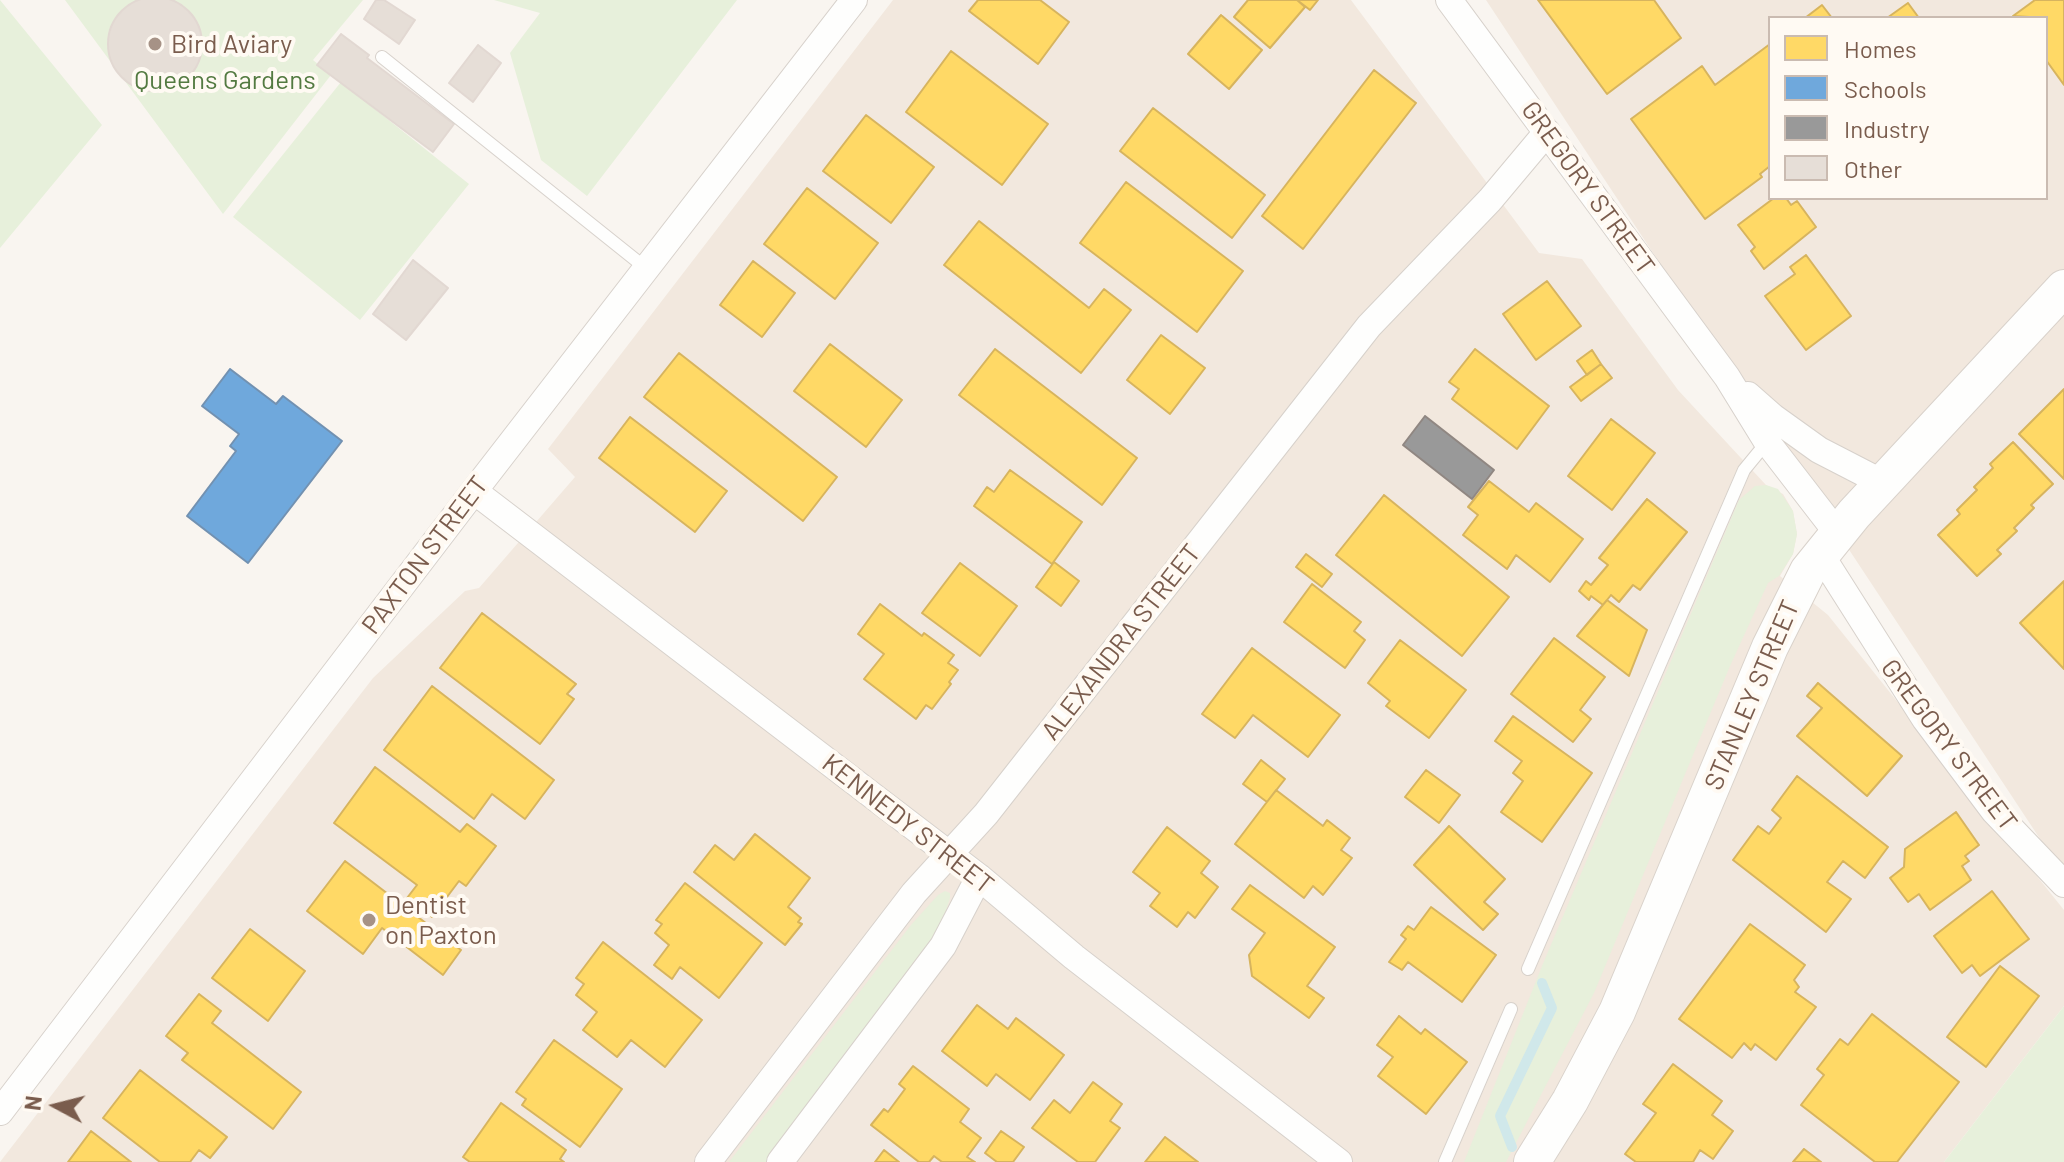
<!DOCTYPE html>
<html>
<head>
<meta charset="utf-8">
<style>
  body { margin:0 }
  #map { position:relative; width:2064px; height:1162px; overflow:hidden; background:#f9f5f0; font-family:Barlow,sans-serif }
  canvas { display:block }
  .legend { position:absolute; left:1768px; top:16px; width:280px; height:184px; box-sizing:border-box; background:#fffaf3; border:2px solid #cabbb1; margin:0; padding:10px 14px; list-style:none; font-size:24px; color:#7a5c4d }
  .legend li { display:flex; align-items:center; gap:16px; height:40px }
  .legend b { width:40px; border:2px solid #cabbb1 }
  .north { position:absolute; left:16px; top:1066px; width:80px; height:80px; -webkit-text-stroke:6px #fffaf3; paint-order:stroke; rotate:277deg; font-size:22px; font-weight:700; line-height:32px; text-align:center; color:#7a5c4d }
  .north::after { content:''; display:block; margin:auto; width:28px; height:36px; background:#7a5c4d; clip-path:polygon(50% 0,100% 100%,50% 72%,0 100%) }
</style>
</head>
<body>
<div id="map">
<canvas width="2064" height="1162"></canvas>
<ul class="legend">
<li><b style="height:22px;background:#ffd966"></b>Homes</li>
<li><b style="height:22px;background:#6fa8dc"></b>Schools</li>
<li><b style="height:22px;background:#999"></b>Industry</li>
<li><b style="height:22px;background:#e6ded7"></b>Other</li>
</ul>
<div class="north">N</div>
</div>
<script>
const g = document.querySelector('canvas').getContext('2d');
g.lineJoin = 'round';
function fillPath(path, color) {
  g.fillStyle = color;
  g.fill(path, 'evenodd');
}
function toPath(rows) {
  const path = new Path2D();
  for (const r of rows) {
    if (r.length === 3) {
      path.moveTo(r[0] + r[2], r[1]);
      path.arc(r[0], r[1], r[2], 0, 2 * Math.PI);
      continue;
    }
    path.moveTo(r[0], r[1]);
    for (let i = 2; i < r.length; i += 2) path.lineTo(r[i], r[i + 1]);
  }
  return path;
}
function strokePath(path, color, width, dash) {
  g.strokeStyle = color;
  g.lineWidth = width;
  g.lineCap = dash ? 'butt' : 'round';
  g.setLineDash(dash || []);
  g.stroke(path);
}
function write(font, color, halo, rows, align = 'center') {
  g.font = font + ' Barlow,sans-serif';
  g.lineWidth = 8;
  g.setLineDash([]);
  g.textBaseline = 'middle';
  g.strokeStyle = halo;
  g.fillStyle = color;
  for (const [text, x, y, turn = 0] of rows) {
    g.save();
    g.translate(x, y);
    g.rotate((+turn || 0) * Math.PI / 180);
    g.textAlign = isNaN(turn) ? turn : align;
    if (halo) g.strokeText(text, 0, 0);
    g.fillText(text, 0, 0);
    g.restore();
  }
}
const residential = toPath([
  [893,0,1351,0,1539,253,1582,259,1678,390,1766,485,1783,494,1793,511,1797,534,1793,554,1780,576,1828,615,2064,910,2064,1006,1944,1162,0,1162,373,678,465,591,479,588,575,477,548,449],
  [1486,0,2064,0,2064,865,2050,854],
  [1770,18,2046,18,2046,198,1770,198]
]);
const green = toPath([
  [0,0,102,125,0,248],
  [65,0,363,0,313,60,331,75,223,214],
  [494,0,737,0,587,196,541,160,510,53,540,13],
  [341,82,469,184,360,320,233,217],
  [1766,485,1778,489,1793,511,1797,534,1793,554,1779,576,1768,583,1730,666,1594,993,1506,1162,1464,1162,1542,966,1739,500,1755,486],
  [945,891,950,893,950,898,940,929,770,1162,729,1162,911,925,938,895],
  [2064,1006,2064,1162,1944,1162]
]);
const homes = toPath([
  [978,0,1040,0,1069,22,1038,64,969,11,978,0],
  [1248,0,1297,0,1305,7,1270,48,1234,17,1248,0],
  [1297,0,1318,0,1310,10,1297,0],
  [1538,0,1654,0,1681,38,1607,94,1538,0],
  [2035,0,2064,0,2064,85,2046,60,2046,18,2013,16,2035,0],
  [1908,3,1919,18,1887,18,1908,3],
  [1822,5,1832,18,1805,18,1822,5],
  [1221,15,1262,50,1229,89,1188,54,1221,15],
  [1770,44,1770,166,1760,174,1762,177,1705,219,1631,119,1702,66,1715,85,1770,44],
  [951,51,1048,124,1002,185,906,112,951,51],
  [1374,70,1416,103,1303,249,1262,216,1374,70],
  [1153,108,1265,195,1232,238,1120,151,1153,108],
  [866,115,934,167,891,223,823,171,866,115],
  [1126,182,1243,271,1197,332,1080,243,1126,182],
  [807,188,878,243,835,299,764,244,807,188],
  [1774,198,1786,198,1791,205,1797,201,1816,227,1764,269,1751,251,1755,247,1738,225,1774,198],
  [979,221,1089,308,1104,289,1131,310,1081,373,944,265,979,221],
  [1806,255,1851,316,1806,350,1765,296,1795,274,1790,267,1806,255],
  [753,261,795,293,762,337,720,305,753,261],
  [1547,281,1581,326,1536,360,1503,314,1547,281],
  [1161,335,1205,368,1170,414,1127,380,1161,335],
  [830,344,902,400,866,447,794,391,830,344],
  [995,349,1137,458,1102,505,959,395,995,349],
  [1475,349,1549,406,1517,449,1452,399,1459,389,1449,382,1475,349],
  [1592,350,1601,364,1587,375,1577,361,1592,350],
  [679,353,837,477,803,521,644,397,679,353],
  [1601,364,1612,378,1581,401,1570,387,1601,364],
  [2064,389,2064,479,2019,434,2064,389],
  [630,417,727,491,695,532,599,458,630,417],
  [1611,419,1655,453,1612,510,1568,476,1611,419],
  [2013,442,2053,484,2031,505,2034,508,2014,528,2017,531,1997,550,2001,554,1977,576,1938,535,1960,514,1957,510,1977,490,1974,487,1993,468,1990,464,2013,442],
  [1010,470,1082,522,1052,564,974,506,987,487,994,492,1010,470],
  [1489,481,1529,512,1536,503,1583,539,1550,582,1516,555,1507,569,1463,535,1478,515,1468,507,1489,481],
  [1384,495,1509,597,1462,656,1336,555,1384,495],
  [1647,499,1687,532,1640,590,1633,585,1619,602,1611,595,1603,605,1591,596,1589,600,1579,591,1586,581,1591,585,1608,565,1599,558,1647,499],
  [1306,554,1332,574,1322,587,1296,567,1306,554],
  [1054,562,1079,581,1061,606,1036,587,1054,562],
  [960,563,1017,606,980,656,922,613,960,563],
  [2064,581,2064,669,2020,623,2064,581],
  [1312,584,1361,622,1354,631,1365,640,1345,668,1284,622,1312,584],
  [1607,600,1647,630,1629,676,1577,636,1607,600],
  [880,604,922,636,924,633,954,655,948,663,958,670,949,682,951,684,932,709,926,705,916,719,864,679,884,654,858,634,880,604],
  [482,613,576,684,567,694,574,699,540,744,440,668,482,613],
  [1554,638,1605,677,1580,710,1591,719,1573,742,1511,694,1554,638],
  [1400,640,1466,690,1429,738,1386,706,1390,701,1368,683,1400,640],
  [1252,648,1340,715,1308,757,1253,715,1235,738,1202,714,1252,648],
  [1818,683,1902,756,1867,796,1797,736,1822,708,1807,696,1818,683],
  [432,686,554,780,525,819,492,794,474,819,384,750,432,686],
  [1513,716,1592,773,1542,842,1501,812,1523,781,1513,773,1522,761,1495,741,1513,716],
  [1261,760,1285,779,1267,802,1243,784,1261,760],
  [375,767,460,832,467,824,496,846,466,886,459,881,432,917,407,898,417,885,334,823,375,767],
  [1426,770,1460,795,1439,823,1405,797,1426,770],
  [1797,776,1888,847,1865,878,1843,861,1827,882,1851,899,1826,932,1733,860,1758,826,1769,834,1781,818,1772,810,1797,776],
  [1276,790,1323,826,1327,820,1350,838,1341,850,1352,858,1323,895,1313,886,1304,898,1235,844,1276,790],
  [1956,812,1979,845,1965,856,1969,861,1962,866,1971,880,1930,910,1919,894,1908,902,1890,878,1904,867,1905,849,1956,812],
  [1449,826,1505,879,1484,902,1498,914,1483,930,1414,865,1449,826],
  [1167,827,1210,861,1201,873,1218,887,1195,918,1188,912,1177,927,1150,906,1160,893,1133,872,1167,827],
  [755,834,810,878,788,907,801,918,798,922,802,924,785,945,694,872,715,845,734,860,755,834],
  [345,861,461,950,443,975,382,928,363,954,307,911,345,861],
  [685,883,762,943,719,998,680,967,672,979,654,965,669,945,655,933,662,924,656,920,685,883],
  [1250,885,1335,947,1307,986,1324,998,1309,1018,1252,976,1249,955,1265,933,1232,909,1250,885],
  [1992,891,2029,939,1980,976,1972,965,1962,973,1934,936,1992,891],
  [1431,907,1496,955,1462,1002,1408,962,1402,970,1389,962,1406,939,1401,935,1408,926,1414,930,1431,907],
  [1750,924,1805,965,1794,980,1799,987,1795,992,1816,1007,1776,1060,1755,1044,1751,1050,1744,1043,1732,1058,1679,1019,1750,924],
  [250,929,305,971,268,1021,212,978,250,929],
  [603,942,702,1020,665,1067,631,1040,617,1057,583,1030,597,1012,576,995,584,984,576,978,603,942],
  [2000,966,2039,996,1986,1067,1947,1037,2000,966],
  [199,994,221,1011,212,1023,301,1092,273,1129,182,1060,188,1053,166,1036,199,994],
  [977,1005,1008,1029,1016,1018,1064,1055,1030,1100,996,1074,987,1086,942,1051,977,1005],
  [1872,1014,1959,1082,1897,1162,1875,1162,1801,1105,1824,1075,1817,1069,1840,1039,1848,1045,1872,1014],
  [1399,1016,1421,1034,1425,1029,1467,1062,1426,1114,1378,1076,1393,1057,1377,1045,1399,1016],
  [554,1040,622,1089,580,1147,522,1105,526,1099,516,1092,554,1040],
  [1673,1064,1722,1101,1712,1115,1733,1131,1713,1159,1700,1150,1693,1162,1636,1162,1625,1154,1656,1113,1643,1104,1673,1064],
  [913,1066,969,1109,960,1122,981,1138,967,1157,975,1162,942,1162,934,1156,929,1162,919,1162,871,1125,884,1109,888,1112,905,1089,899,1084,913,1066],
  [140,1070,227,1137,210,1158,199,1150,190,1162,160,1162,103,1118,140,1070],
  [1093,1082,1122,1104,1110,1121,1120,1128,1095,1162,1078,1162,1032,1128,1054,1100,1070,1113,1093,1082],
  [501,1103,566,1150,560,1159,564,1162,470,1162,463,1157,501,1103],
  [91,1131,131,1162,68,1162,91,1131],
  [1001,1131,1024,1147,1013,1162,997,1162,985,1153,1001,1131],
  [1165,1137,1198,1162,1145,1162,1165,1137],
  [1804,1149,1821,1162,1793,1162,1804,1149],
  [884,1150,899,1162,875,1162,884,1150]
]);
const schools = toPath([
  [230,369,276,404,283,396,342,441,248,563,187,516,236,451,230,446,239,434,202,406,230,369]
]);
const industry = toPath([
  [1425,416,1494,470,1472,499,1403,445,1425,416]
]);
const stream = toPath([
  [1512,1147,1500,1116,1552,1008,1542,983]
]);
const building = toPath([
  [155,44,47],
  [376,0,384,0,415,20,399,44,364,19,376,0],
  [341,34,369,55,367,58,454,124,433,152,317,65,341,34],
  [478,45,501,63,473,102,449,83,478,45],
  [413,260,448,288,406,340,373,314,413,260]
]);
const lane = toPath([
  [382,57,647,269],
  [1528,969,1744,470,1767,442],
  [1445,1162,1511,1009]
]);
const street = toPath([
  [1449,0,1727,377,1767,442,1838,534],
  [1748,395,1773,417,1819,450,1883,483],
  [474,491,979,877,1074,957,1339,1162],
  [1821,555,1925,719,1994,811,2064,884],
  [0,1112,474,491,854,0],
  [708,1162,914,893,986,814,1369,326,1490,200,1547,132],
  [780,1162,943,946,979,877]
]);
const secondary = toPath([
  [1532,1162,1570,1101,1617,1012,1770,647,1808,571,1854,514,2064,288]
]);
const markers = [
  [155,44,8,"#a69286"],
  [369,920,8,"#a69286"]
];
const poiNames = [
  ["Bird Aviary",171,44],
  ["Dentist",385,905],
  ["on Paxton",385,935]
];
const parkNames = [
  ["Queens Gardens",225,80]
];
const streetNames = [
  ["GREGORY STREET",1588,188,54],
  ["PAXTON STREET",425,555,-53],
  ["ALEXANDRA STREET",1121,642,-52],
  ["STANLEY STREET",1752,695,-67],
  ["GREGORY STREET",1949,745,53],
  ["KENNEDY STREET",908,824,38]
];
fillPath(residential, '#f2e8de');
fillPath(green, '#e7f0db');
fillPath(homes, '#ffd966');
strokePath(homes, '#d7b45e', 2);
fillPath(schools, '#6fa8dc');
strokePath(schools, '#7291b1', 2);
fillPath(industry, '#999');
strokePath(industry, '#908782', 2);
strokePath(stream, '#d0e8ea', 10);
fillPath(building, '#e6ded7');
strokePath(building, '#e2d8d2', 2);
strokePath(lane, '#d7d1cb', 14);
strokePath(street, '#d7d1cb', 28);
strokePath(secondary, '#d9d2cb', 38);
strokePath(lane, '#fefefd', 12);
strokePath(street, '#fefefd', 26);
strokePath(secondary, '#fefefd', 36);
for (const [x, y, r, color] of markers) {
  const dot = new Path2D();
  dot.arc(x, y, r, 0, 2 * Math.PI);
  g.fillStyle = color;
  g.fill(dot);
  strokePath(dot, '#fffaf3', 3);
}
write('26px', '#7a5c4d', '#fffaf3', poiNames, 'left');
write('26px', '#537a41', '#fffaf3', parkNames);
write('26px', '#7a5c4d', '#fffaf3', streetNames);
</script>
</body>
</html>
